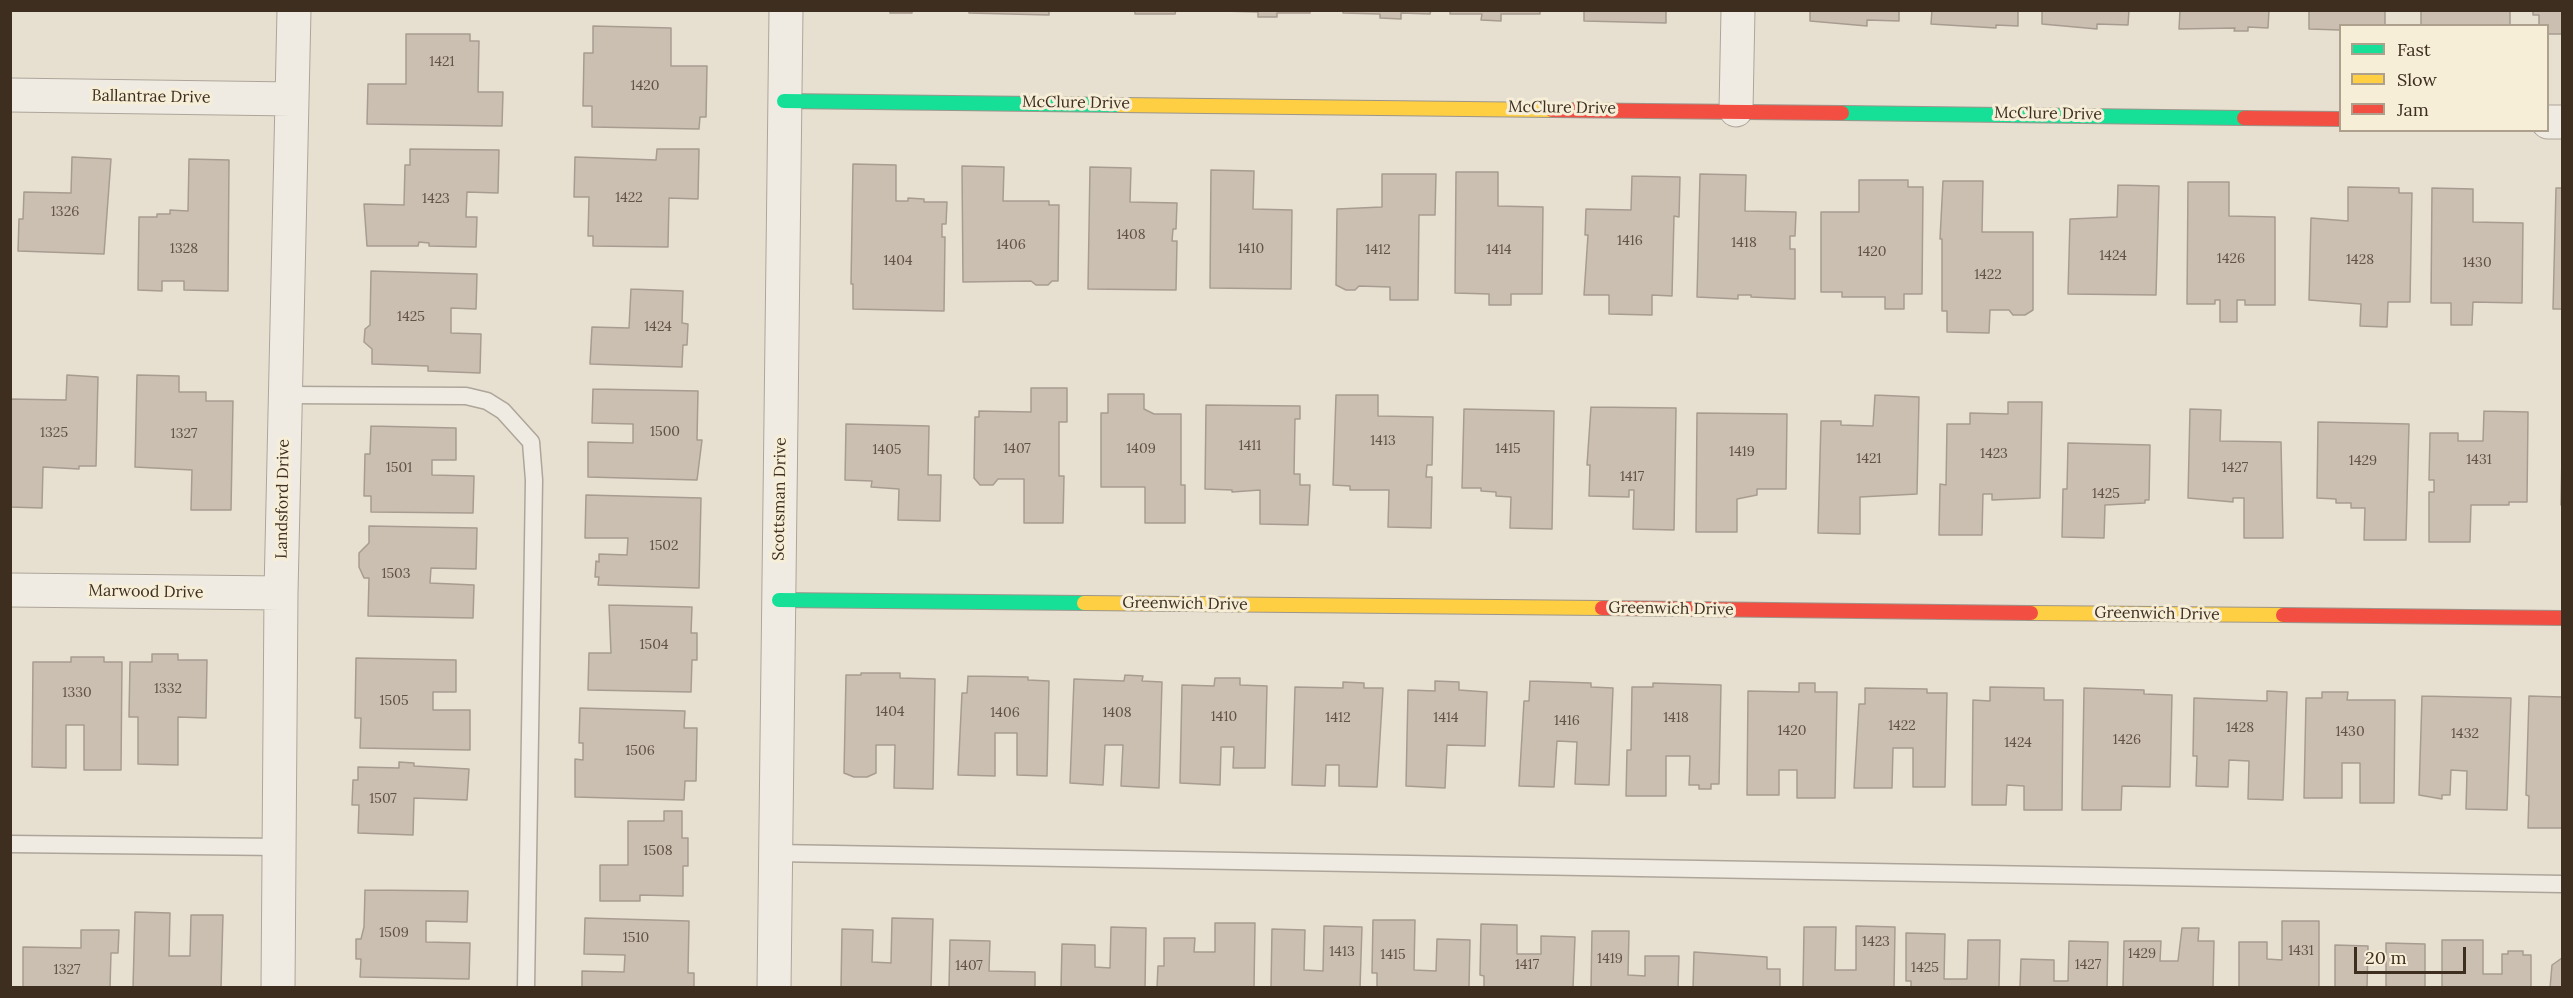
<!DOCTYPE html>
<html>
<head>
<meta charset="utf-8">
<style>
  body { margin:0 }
  #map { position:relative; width:2573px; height:998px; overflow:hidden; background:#e7e0d1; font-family:Lora,serif }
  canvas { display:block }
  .frame { position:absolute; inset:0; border:12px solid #3d2e20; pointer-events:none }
  .legend { position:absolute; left:2339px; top:24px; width:210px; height:108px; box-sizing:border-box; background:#f7eed8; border:2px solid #ada18e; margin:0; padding:8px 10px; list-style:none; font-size:18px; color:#3d2e20 }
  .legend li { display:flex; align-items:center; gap:12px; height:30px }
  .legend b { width:30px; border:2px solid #ada18e }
  .scale { position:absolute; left:2354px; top:947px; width:112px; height:27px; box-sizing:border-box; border:3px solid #3d2e20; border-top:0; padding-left:8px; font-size:18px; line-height:21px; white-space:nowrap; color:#3d2e20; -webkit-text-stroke:4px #f7eed8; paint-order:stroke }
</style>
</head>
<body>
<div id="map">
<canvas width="2573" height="998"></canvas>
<div class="frame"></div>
<ul class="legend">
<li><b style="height:8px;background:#16e098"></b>Fast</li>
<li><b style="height:8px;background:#ffcf43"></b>Slow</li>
<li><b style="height:8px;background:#f24e42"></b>Jam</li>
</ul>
<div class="scale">20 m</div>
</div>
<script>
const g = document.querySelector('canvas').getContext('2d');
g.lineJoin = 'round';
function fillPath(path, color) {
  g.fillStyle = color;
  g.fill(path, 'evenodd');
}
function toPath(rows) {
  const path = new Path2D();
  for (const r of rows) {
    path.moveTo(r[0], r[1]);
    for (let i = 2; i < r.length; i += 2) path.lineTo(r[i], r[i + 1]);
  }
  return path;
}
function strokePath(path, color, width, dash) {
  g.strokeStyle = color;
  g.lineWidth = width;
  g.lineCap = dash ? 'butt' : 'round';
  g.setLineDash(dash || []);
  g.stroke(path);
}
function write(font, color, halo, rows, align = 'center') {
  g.font = font + ' Lora,serif';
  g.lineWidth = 6;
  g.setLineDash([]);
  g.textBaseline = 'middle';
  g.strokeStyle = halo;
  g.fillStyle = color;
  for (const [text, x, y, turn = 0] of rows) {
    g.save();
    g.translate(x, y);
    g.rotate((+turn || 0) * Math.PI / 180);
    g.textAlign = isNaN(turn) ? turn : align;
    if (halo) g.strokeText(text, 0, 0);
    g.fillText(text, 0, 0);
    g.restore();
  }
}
const building = toPath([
  [890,10,912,10,912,13,890,13,890,10],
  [969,10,1049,10,1049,15,969,13,969,10],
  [1135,10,1176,10,1175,14,1135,14,1135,10],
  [1310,10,1310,13,1277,13,1277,17,1258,17,1258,12,1221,11,1310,10],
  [1343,10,1431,10,1430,14,1401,13,1401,19,1380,18,1380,14,1343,13,1343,10],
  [1450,10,1540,10,1540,14,1501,14,1501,21,1481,20,1482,14,1450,14,1450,10],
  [1584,10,1666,10,1666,23,1584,21,1584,10],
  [1810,10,1899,10,1899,21,1867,20,1867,26,1810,21,1810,10],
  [1932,10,2018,10,2018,26,1996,25,1996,28,1931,24,1932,10],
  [2042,10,2129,10,2128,25,2097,24,2097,29,2042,24,2042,10],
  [2180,10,2269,10,2268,28,2248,27,2248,31,2234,31,2235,28,2179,29,2180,10],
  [2385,10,2385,26,2340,26,2340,30,2309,29,2309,11,2302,11,2385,10],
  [2421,10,2510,10,2510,26,2421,26,2421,10],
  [2533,10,2562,10,2562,34,2548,34,2548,26,2539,26,2539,15,2533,15,2533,10],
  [593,26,671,28,671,66,707,66,706,117,700,117,699,129,592,127,592,106,583,106,584,53,593,53,593,26],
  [406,34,470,34,470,41,479,41,478,92,503,92,502,126,367,124,368,84,406,84,406,34],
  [410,149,499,150,498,193,467,192,466,217,477,217,476,247,429,246,429,243,419,242,418,246,367,246,364,204,404,205,405,165,410,165,410,149],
  [657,149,699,149,698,199,669,198,668,247,593,246,593,236,588,236,589,197,574,197,575,157,656,160,657,149],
  [72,157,111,159,104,254,18,251,19,219,23,219,24,192,71,193,72,157],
  [189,159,229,160,228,291,184,290,184,281,162,281,162,291,138,290,139,217,157,217,157,214,170,214,170,210,188,211,189,159],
  [853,164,896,165,896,201,908,201,908,198,924,199,924,202,947,202,946,224,942,224,942,237,945,237,944,311,853,309,853,284,851,284,853,164],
  [962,166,1004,167,1003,201,1049,201,1049,205,1059,205,1058,281,1052,281,1048,285,1036,285,1031,281,963,282,962,166],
  [1090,167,1131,168,1130,202,1177,203,1176,229,1173,229,1172,241,1177,241,1176,290,1088,289,1090,167],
  [1211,170,1254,171,1253,209,1292,210,1291,289,1210,288,1211,170],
  [1456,172,1498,172,1498,206,1543,207,1542,294,1511,294,1511,305,1489,305,1489,294,1455,293,1456,172],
  [1382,174,1436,174,1435,215,1419,215,1418,300,1390,300,1390,287,1359,286,1355,290,1346,290,1336,285,1337,209,1382,207,1382,174],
  [1700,174,1746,175,1745,211,1796,212,1795,236,1790,236,1790,249,1795,249,1795,299,1751,297,1751,295,1738,295,1738,299,1697,297,1700,174],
  [1632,176,1680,177,1679,217,1674,216,1672,296,1652,295,1652,315,1609,314,1609,295,1584,295,1588,235,1585,235,1586,209,1631,210,1632,176],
  [1859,180,1908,180,1908,187,1923,187,1922,294,1904,294,1904,309,1885,309,1885,297,1842,297,1842,292,1821,292,1821,212,1859,212,1859,180],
  [1943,181,1983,181,1982,232,2033,232,2033,310,2025,315,2013,315,2009,310,1990,310,1989,333,1947,332,1947,311,1942,311,1942,239,1940,239,1943,181],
  [2188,182,2229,182,2229,216,2275,217,2275,305,2245,305,2245,300,2237,300,2237,322,2220,322,2220,300,2215,300,2215,304,2187,304,2188,182],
  [2118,185,2159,186,2156,295,2068,294,2070,219,2117,217,2118,185],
  [2348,187,2399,188,2399,193,2412,193,2410,302,2388,302,2387,327,2360,326,2361,304,2309,300,2311,218,2348,221,2348,187],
  [2432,188,2473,189,2473,222,2523,223,2522,303,2473,302,2472,325,2451,325,2451,303,2431,303,2432,188],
  [2556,188,2562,188,2562,309,2553,309,2556,188],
  [371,271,477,274,476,309,451,308,451,333,481,334,480,373,428,371,428,366,372,364,372,349,364,342,365,329,370,325,371,271],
  [631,289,683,291,682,323,688,324,687,345,683,345,682,367,590,364,592,327,629,328,631,289],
  [67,375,98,377,96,466,79,466,79,469,43,467,42,508,10,507,10,399,66,400,67,375],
  [137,375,179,376,179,392,206,392,206,401,233,401,231,510,191,510,192,470,135,467,137,375],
  [1031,388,1067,388,1067,422,1059,422,1059,476,1064,476,1063,523,1024,523,1024,479,998,479,993,485,980,485,974,478,975,417,979,417,979,411,1031,412,1031,388],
  [593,389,698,391,697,440,702,440,697,480,588,477,588,442,633,443,633,424,592,423,593,389],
  [1108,394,1144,394,1144,409,1154,414,1181,414,1181,485,1185,485,1185,523,1145,523,1145,487,1101,487,1101,413,1108,413,1108,394],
  [1336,395,1378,395,1378,416,1433,417,1432,465,1427,465,1426,477,1432,477,1431,528,1388,527,1389,490,1350,490,1350,486,1333,485,1336,395],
  [1875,395,1919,397,1917,494,1860,497,1860,534,1818,533,1821,421,1841,421,1841,425,1873,426,1875,395],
  [2008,402,2042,402,2040,498,1992,500,1992,494,1983,494,1982,535,1939,535,1940,484,1946,485,1947,424,1970,424,1970,413,2008,414,2008,402],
  [1206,405,1300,406,1300,419,1295,419,1294,474,1300,474,1300,485,1310,485,1308,525,1260,524,1260,490,1232,492,1232,490,1205,489,1206,405],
  [1591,407,1676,408,1674,530,1633,529,1634,490,1629,490,1629,497,1589,496,1590,465,1587,465,1591,407],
  [1464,409,1554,411,1552,529,1510,528,1511,497,1496,496,1496,492,1481,491,1481,488,1462,488,1464,409],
  [2190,409,2221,410,2220,441,2281,442,2283,538,2244,538,2244,498,2233,498,2233,502,2188,498,2190,409],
  [2484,411,2528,412,2527,502,2509,502,2509,505,2471,505,2470,542,2429,542,2429,492,2434,492,2434,480,2429,480,2430,433,2458,433,2458,441,2483,441,2484,411],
  [1697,413,1787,414,1786,489,1757,489,1757,495,1737,499,1737,532,1696,532,1697,413],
  [2318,422,2409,424,2406,540,2364,540,2365,508,2351,508,2351,503,2336,503,2336,499,2317,498,2318,422],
  [846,424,929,426,928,475,941,475,940,521,898,520,899,489,871,487,872,481,845,480,846,424],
  [371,426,456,428,456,460,432,460,432,475,474,476,473,513,371,512,371,496,364,496,365,454,370,454,371,426],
  [2068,443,2150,445,2149,500,2145,500,2145,503,2105,505,2104,538,2062,537,2063,489,2067,489,2068,443],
  [2562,453,2562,505,2561,505,2562,453],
  [586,495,701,498,699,588,598,585,599,577,595,577,596,561,599,562,599,554,627,555,628,538,585,538,586,495],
  [369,526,477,528,476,569,431,568,430,583,474,585,473,618,368,616,369,578,364,578,359,567,359,553,369,543,369,526],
  [609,605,692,607,691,633,697,633,697,660,692,660,691,692,588,690,589,653,611,653,609,605],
  [152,654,178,654,178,660,207,660,206,718,178,717,178,765,138,764,138,717,129,717,130,662,152,662,152,654],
  [71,657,104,657,104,662,122,662,121,770,84,770,84,725,66,725,66,768,32,767,33,662,71,662,71,657],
  [356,658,456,660,456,692,433,692,433,710,470,710,470,750,360,748,361,718,355,718,356,658],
  [861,673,900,673,900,678,935,679,933,789,894,788,895,745,876,745,876,773,867,777,854,777,844,773,846,675,861,675,861,673],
  [1125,675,1143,676,1142,681,1162,682,1159,788,1121,786,1123,745,1105,745,1103,785,1070,783,1074,679,1124,681,1125,675],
  [968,676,1028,677,1028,680,1049,681,1047,776,1017,775,1017,733,995,733,995,776,958,775,962,693,967,693,968,676],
  [1215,678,1240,678,1240,685,1267,686,1265,768,1233,768,1234,747,1221,747,1220,785,1180,783,1182,685,1214,686,1215,678],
  [1435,681,1459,682,1459,690,1487,692,1485,746,1447,745,1445,788,1406,786,1408,690,1435,691,1435,681],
  [1530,681,1591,683,1591,687,1613,688,1609,785,1575,784,1577,742,1557,741,1554,787,1519,786,1524,701,1529,701,1530,681],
  [1343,682,1364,683,1364,688,1383,688,1377,787,1339,786,1339,765,1326,765,1325,786,1292,785,1295,687,1343,688,1343,682],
  [1653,683,1721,685,1719,784,1711,784,1711,789,1699,789,1699,785,1689,785,1690,756,1666,756,1666,796,1626,796,1627,750,1631,750,1632,687,1653,687,1653,683],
  [1799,683,1815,683,1815,692,1837,692,1835,798,1797,798,1797,770,1779,770,1779,795,1747,795,1748,691,1799,692,1799,683],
  [1990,687,2044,688,2044,700,2063,700,2062,810,2024,810,2024,786,2007,785,2006,805,1972,805,1973,700,1990,701,1990,687],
  [1865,688,1927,689,1927,693,1947,693,1945,787,1913,787,1913,748,1893,748,1892,788,1854,788,1859,704,1865,704,1865,688],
  [2084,688,2144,690,2144,694,2172,695,2170,787,2122,786,2121,810,2082,810,2084,688],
  [2267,691,2287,692,2283,800,2248,799,2249,761,2229,760,2228,787,2196,786,2197,756,2193,756,2194,698,2267,701,2267,691],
  [2322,692,2348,692,2347,700,2395,700,2394,803,2360,803,2360,763,2342,763,2342,798,2304,798,2306,698,2322,698,2322,692],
  [2422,696,2511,698,2507,810,2466,809,2467,771,2451,770,2450,795,2442,795,2442,799,2419,795,2422,696],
  [2529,696,2562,697,2562,828,2528,828,2529,796,2526,795,2529,696],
  [580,708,685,711,684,728,697,728,696,781,685,781,684,800,575,797,575,759,583,760,583,743,579,743,580,708],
  [399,762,414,763,414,766,469,769,467,800,414,798,413,835,358,833,359,805,352,805,353,780,358,780,358,767,399,768,399,762],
  [664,811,682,811,682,838,688,838,688,866,683,866,683,896,640,895,640,901,600,901,600,865,628,865,628,821,664,821,664,811],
  [365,890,468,891,467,922,426,921,426,942,470,943,469,979,360,977,361,959,356,959,356,939,361,939,364,927,365,890],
  [135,912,170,913,169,956,190,956,191,915,223,915,221,988,133,988,135,912],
  [585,918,689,921,688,973,694,973,694,988,582,988,582,971,624,972,625,955,584,954,585,918],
  [892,918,933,919,931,988,841,988,842,929,873,930,872,962,891,963,892,918],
  [1373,920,1415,920,1414,970,1436,971,1437,939,1470,940,1469,988,1377,988,1377,973,1372,973,1373,920],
  [2282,921,2319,921,2319,988,2239,988,2239,942,2267,942,2267,959,2282,960,2282,921],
  [1215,923,1255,923,1254,988,1157,988,1158,966,1164,966,1164,938,1195,938,1194,952,1215,952,1215,923],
  [1481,924,1517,925,1517,954,1541,954,1541,936,1575,937,1573,988,1484,988,1484,976,1480,975,1481,924],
  [1324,926,1362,927,1360,988,1271,988,1272,929,1305,930,1304,970,1323,971,1324,926],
  [1856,926,1895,927,1894,988,1803,988,1804,927,1836,927,1835,970,1856,970,1856,926],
  [1111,927,1146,928,1145,988,1061,988,1062,944,1095,945,1095,967,1110,968,1111,927],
  [2182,928,2199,928,2198,941,2214,941,2213,988,2123,988,2124,941,2161,941,2160,961,2178,961,2182,928],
  [81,930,119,930,118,953,111,953,110,988,23,988,23,947,81,948,81,930],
  [1592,931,1629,931,1628,975,1645,976,1645,956,1679,956,1678,988,1591,988,1592,931],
  [1906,933,1945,934,1944,979,1967,979,1968,940,2000,940,1999,988,1911,988,1911,981,1906,981,1906,933],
  [950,940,990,941,989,971,1035,972,1035,988,949,988,950,940],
  [2442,940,2483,940,2483,974,2502,974,2502,954,2508,954,2508,951,2523,951,2523,955,2531,955,2531,988,2442,988,2442,940],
  [2069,941,2108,942,2107,988,2020,988,2021,959,2054,960,2054,981,2068,981,2069,941],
  [2386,943,2425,944,2425,988,2386,988,2386,943],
  [2335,945,2368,946,2367,988,2335,988,2335,945],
  [1694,952,1767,957,1767,969,1780,969,1780,988,1693,988,1694,952],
  [2562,958,2562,988,2550,988,2552,965,2562,958]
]);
const lane = toPath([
  [286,395,466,396,487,401,503,411,531,442,534,480,526,988],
  [10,844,279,847],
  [776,853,2562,884]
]);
const street = toPath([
  [10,95,292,99],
  [1736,110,1738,10],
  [2548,122,2562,122],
  [10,590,281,593],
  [278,988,281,593,294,10],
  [774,988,786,10]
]);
const fast = toPath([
  [784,101,1120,105],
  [1842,113,2244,118],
  [779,600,1084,603]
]);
const slow = toPath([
  [1120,105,1552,110],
  [1084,603,1602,608],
  [2031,613,2283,615]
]);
const jam = toPath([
  [1552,110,1842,113],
  [2244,118,2340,119],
  [1602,608,2031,613],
  [2283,615,2562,618]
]);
const numberNames = [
  ["1421",442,62],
  ["1420",645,86],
  ["1422",629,198],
  ["1423",436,199],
  ["1326",65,212],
  ["1408",1131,235],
  ["1416",1630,241],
  ["1418",1744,243],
  ["1406",1011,245],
  ["1328",184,249],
  ["1410",1251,249],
  ["1412",1378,250],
  ["1414",1499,250],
  ["1420",1872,252],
  ["1424",2113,256],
  ["1426",2231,259],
  ["1428",2360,260],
  ["1404",898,261],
  ["1430",2477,263],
  ["1422",1988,275],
  ["1425",411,317],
  ["1424",658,327],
  ["1500",665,432],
  ["1325",54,433],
  ["1327",184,434],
  ["1413",1383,441],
  ["1411",1250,446],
  ["1407",1017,449],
  ["1409",1141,449],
  ["1415",1508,449],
  ["1405",887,450],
  ["1419",1742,452],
  ["1423",1994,454],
  ["1421",1869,459],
  ["1431",2479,460],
  ["1429",2363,461],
  ["1501",399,468],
  ["1427",2235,468],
  ["1417",1632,477],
  ["1425",2106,494],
  ["1502",664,546],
  ["1503",396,574],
  ["1504",654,645],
  ["1332",168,689],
  ["1330",77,693],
  ["1505",394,701],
  ["1404",890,712],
  ["1406",1005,713],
  ["1408",1117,713],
  ["1410",1224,717],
  ["1412",1338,718],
  ["1414",1446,718],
  ["1418",1676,718],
  ["1416",1567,721],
  ["1422",1902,726],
  ["1428",2240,728],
  ["1420",1792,731],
  ["1430",2350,732],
  ["1432",2465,734],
  ["1426",2127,740],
  ["1424",2018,743],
  ["1506",640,751],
  ["1507",383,799],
  ["1508",658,851],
  ["1509",394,933],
  ["1510",636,938],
  ["1423",1876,942],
  ["1431",2301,951],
  ["1413",1342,952],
  ["1429",2142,954],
  ["1415",1393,955],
  ["1419",1610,959],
  ["1417",1527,965],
  ["1427",2088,965],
  ["1407",969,966],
  ["1425",1925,968],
  ["1327",67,970]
];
const streetNames = [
  ["Ballantrae Drive",151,97,1],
  ["McClure Drive",1076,103,1],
  ["McClure Drive",1562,108,1],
  ["McClure Drive",2048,114,1],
  ["Landsford Drive",283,499,-89],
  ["Scottsman Drive",780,499,-89],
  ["Marwood Drive",146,592,1],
  ["Greenwich Drive",1185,604,1],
  ["Greenwich Drive",1671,609,1],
  ["Greenwich Drive",2157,614,1]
];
fillPath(building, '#cbbfb2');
strokePath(building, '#a89c90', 1.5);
strokePath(lane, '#ada599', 19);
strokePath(street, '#ada599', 35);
strokePath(fast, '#9c958a', 16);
strokePath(slow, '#9c958a', 16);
strokePath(jam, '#9c958a', 16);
strokePath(lane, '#efebe3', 16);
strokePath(street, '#efebe3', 33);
strokePath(fast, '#16e098', 14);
strokePath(slow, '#ffcf43', 14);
strokePath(jam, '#f24e42', 14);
write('14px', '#605244', null, numberNames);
write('16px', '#3d2e20', '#f7eed8', streetNames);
</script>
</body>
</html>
